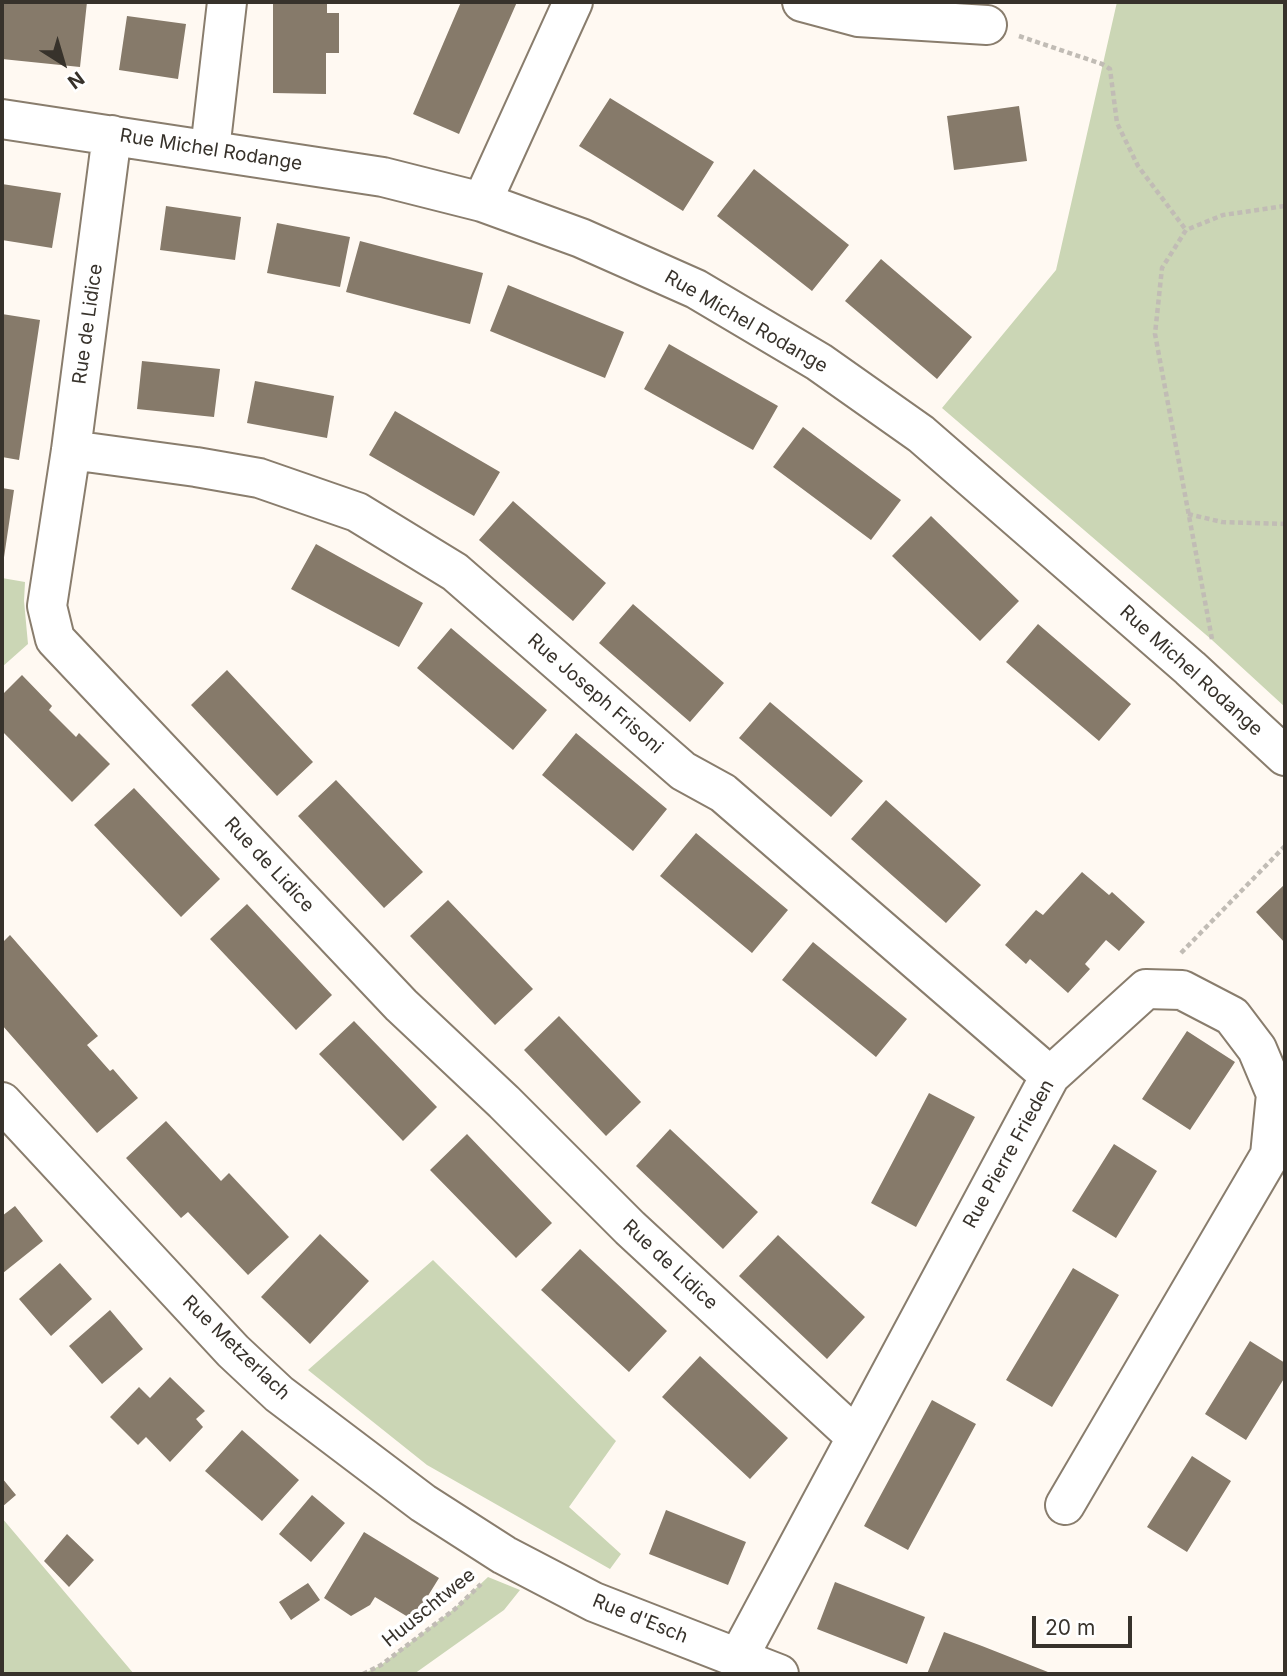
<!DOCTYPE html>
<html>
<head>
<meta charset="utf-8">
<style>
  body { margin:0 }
  #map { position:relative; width:1287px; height:1676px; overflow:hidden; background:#fff9f2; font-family:Inter,sans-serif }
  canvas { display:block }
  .frame { position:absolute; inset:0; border:4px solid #37322b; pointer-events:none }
  .north { position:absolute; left:28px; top:28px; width:70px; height:70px; -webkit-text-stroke:5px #fff; paint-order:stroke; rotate:143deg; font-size:19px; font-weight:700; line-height:28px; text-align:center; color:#37322b }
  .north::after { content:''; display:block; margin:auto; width:24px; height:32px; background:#37322b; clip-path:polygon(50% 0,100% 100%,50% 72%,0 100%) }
  .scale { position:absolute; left:1032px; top:1616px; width:100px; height:32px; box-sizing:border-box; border:4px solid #37322b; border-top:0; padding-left:9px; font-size:21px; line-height:24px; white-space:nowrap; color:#37322b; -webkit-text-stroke:5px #fff; paint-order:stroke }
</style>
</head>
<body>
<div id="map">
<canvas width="1287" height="1676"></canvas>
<div class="frame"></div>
<div class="north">N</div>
<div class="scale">20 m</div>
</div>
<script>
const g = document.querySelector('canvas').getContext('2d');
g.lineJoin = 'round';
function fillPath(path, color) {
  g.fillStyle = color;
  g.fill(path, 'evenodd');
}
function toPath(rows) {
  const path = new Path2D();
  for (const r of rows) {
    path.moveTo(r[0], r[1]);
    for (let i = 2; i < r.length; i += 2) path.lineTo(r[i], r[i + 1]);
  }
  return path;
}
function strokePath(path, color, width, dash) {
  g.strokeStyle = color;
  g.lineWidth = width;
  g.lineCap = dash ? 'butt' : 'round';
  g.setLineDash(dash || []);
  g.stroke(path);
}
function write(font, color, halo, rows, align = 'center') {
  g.font = font + ' Inter,sans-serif';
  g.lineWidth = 7;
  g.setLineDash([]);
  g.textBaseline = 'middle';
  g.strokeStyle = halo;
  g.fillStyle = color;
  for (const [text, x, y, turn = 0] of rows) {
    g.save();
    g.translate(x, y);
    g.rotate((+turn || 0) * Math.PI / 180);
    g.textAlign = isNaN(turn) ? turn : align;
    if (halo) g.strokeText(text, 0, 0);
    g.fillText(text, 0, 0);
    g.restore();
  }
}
const green = toPath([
  [1117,2,1285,2,1285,707,1212,640,942,408,1056,270],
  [2,578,25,582,24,601,28,644,2,667],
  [433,1260,616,1441,569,1507,621,1554,610,1569,427,1465,308,1370],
  [2,1518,134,1674,2,1674],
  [488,1577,520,1590,504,1610,414,1674,363,1674,381,1665,454,1609]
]);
const building = toPath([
  [2,2,87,2,80,67,2,59],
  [273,2,327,2,327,13,339,13,339,53,326,53,326,94,273,93],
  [461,2,517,2,459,134,413,114],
  [127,16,186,24,178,79,119,70],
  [610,98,714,162,683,211,579,146],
  [1019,106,1027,161,954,170,947,116],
  [754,169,849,245,812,291,717,216],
  [2,184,61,193,52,248,2,240],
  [166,206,241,217,235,260,160,250],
  [277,223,350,237,340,287,267,273],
  [360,241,483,273,470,324,346,292],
  [881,259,972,337,937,379,845,301],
  [508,285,624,332,605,378,490,331],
  [2,314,40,320,19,460,2,457],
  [669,344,778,406,753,450,644,389],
  [142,361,220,369,214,417,137,409],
  [255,381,334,396,327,438,247,423],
  [395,411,500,472,474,516,369,455],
  [803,427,901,500,871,540,773,467],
  [2,488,14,490,3,564,2,564],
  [513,501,606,583,573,621,479,540],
  [931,516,1019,601,980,641,892,556],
  [316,544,423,603,399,647,291,589],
  [633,604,724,683,690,722,599,643],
  [1038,624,1131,704,1099,741,1006,662],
  [451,628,547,710,513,750,417,668],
  [227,670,313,762,277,796,191,705],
  [22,675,52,706,49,710,76,737,79,733,110,764,72,802,2,731,2,695],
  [770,702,863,781,831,817,739,738],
  [576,733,667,809,633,851,542,775],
  [336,780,423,872,384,908,298,816],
  [134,788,220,879,181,917,94,825],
  [886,800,981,885,946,923,851,839],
  [696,833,788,910,752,953,660,876],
  [1082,872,1109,895,1112,892,1145,922,1119,951,1106,940,1085,964,1090,969,1068,993,1030,959,1026,964,1005,945,1036,910,1043,915],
  [1285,884,1285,943,1256,912],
  [448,900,533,989,495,1025,410,936],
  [247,904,332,995,296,1030,210,939],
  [10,935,98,1036,87,1045,110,1071,113,1069,138,1098,97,1133,2,1025,2,943],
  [813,942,907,1019,876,1057,782,980],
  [559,1016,641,1102,606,1136,524,1050],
  [354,1021,437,1107,403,1141,319,1054],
  [1187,1031,1235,1062,1190,1130,1142,1099],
  [929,1093,975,1117,916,1227,871,1203],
  [166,1121,221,1181,229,1173,289,1237,248,1275,188,1212,181,1218,126,1158],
  [670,1129,758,1212,723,1249,636,1166],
  [467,1134,552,1223,516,1258,430,1170],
  [1114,1144,1157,1171,1116,1238,1072,1211],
  [15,1206,43,1241,3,1273,2,1216],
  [320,1234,369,1281,310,1344,261,1297],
  [778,1235,865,1317,827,1359,739,1276],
  [580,1249,667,1331,629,1372,541,1290],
  [60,1263,92,1299,51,1336,19,1299],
  [1073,1268,1119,1295,1052,1407,1006,1380],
  [110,1310,143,1349,102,1384,69,1346],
  [1250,1341,1285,1363,1285,1377,1246,1440,1205,1414],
  [700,1356,788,1438,750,1479,662,1397],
  [170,1377,205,1411,196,1419,203,1427,170,1462,146,1437,138,1445,110,1417,139,1387,150,1398],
  [932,1400,976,1424,908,1550,864,1526],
  [242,1430,299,1480,262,1521,205,1471],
  [1192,1456,1231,1481,1187,1552,1147,1527],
  [2,1478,16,1495,2,1507],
  [312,1495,345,1523,311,1562,279,1534],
  [666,1510,746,1542,728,1585,649,1554],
  [364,1532,439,1578,413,1620,375,1597,370,1605,351,1616,324,1598],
  [67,1534,94,1560,69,1587,44,1561],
  [835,1582,925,1617,907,1664,817,1629],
  [308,1583,320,1600,291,1620,279,1602],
  [944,1632,982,1646,1053,1674,927,1674]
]);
const path = toPath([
  [1019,36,1102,64,1110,69,1117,123,1138,166,1186,230],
  [1188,514,1222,522,1285,524],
  [1212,639,1155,334,1162,268,1186,230,1223,215,1285,206],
  [1181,953,1285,846],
  [363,1674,381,1665,455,1609,481,1584]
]);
const minor = toPath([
  [802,2,858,17,987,25],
  [2,119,383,177,482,202,581,238,696,289,819,362,921,434,1190,668,1285,756],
  [112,135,71,450,47,606,55,639,401,1005,504,1102,630,1228,856,1437],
  [210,150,227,2],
  [482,202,573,2],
  [71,450,196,467,259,478,357,512,455,572,683,771,723,793,1050,1076],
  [738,1658,1050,1076,1146,989,1182,990,1232,1016,1257,1049,1276,1094,1270,1155,1065,1505]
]);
const major = toPath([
  [2,1102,233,1351,279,1394,423,1503,504,1555,594,1602,779,1674]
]);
const streetNames = [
  ["Rue Michel Rodange",211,150,9],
  ["Rue Michel Rodange",746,322,30],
  ["Rue de Lidice",88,324,-82],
  ["Rue Michel Rodange",1191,671,42],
  ["Rue Joseph Frisoni",595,694,41],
  ["Rue de Lidice",269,865,47],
  ["Rue Pierre Frieden",1009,1154,-61],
  ["Rue de Lidice",670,1265,43],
  ["Rue Metzerlach",236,1348,44],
  ["Huuschtwee",429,1608,-39],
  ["Rue d'Esch",640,1619,22]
];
fillPath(green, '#cbd6b5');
fillPath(building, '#867a6a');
strokePath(minor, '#897d6d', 42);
strokePath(major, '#897d6d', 42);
strokePath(path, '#c1bcb5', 4.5, [5, 3.5]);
strokePath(minor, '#fff', 38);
strokePath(major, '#fff', 38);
write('19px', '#37322b', '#fff', streetNames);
</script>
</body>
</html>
